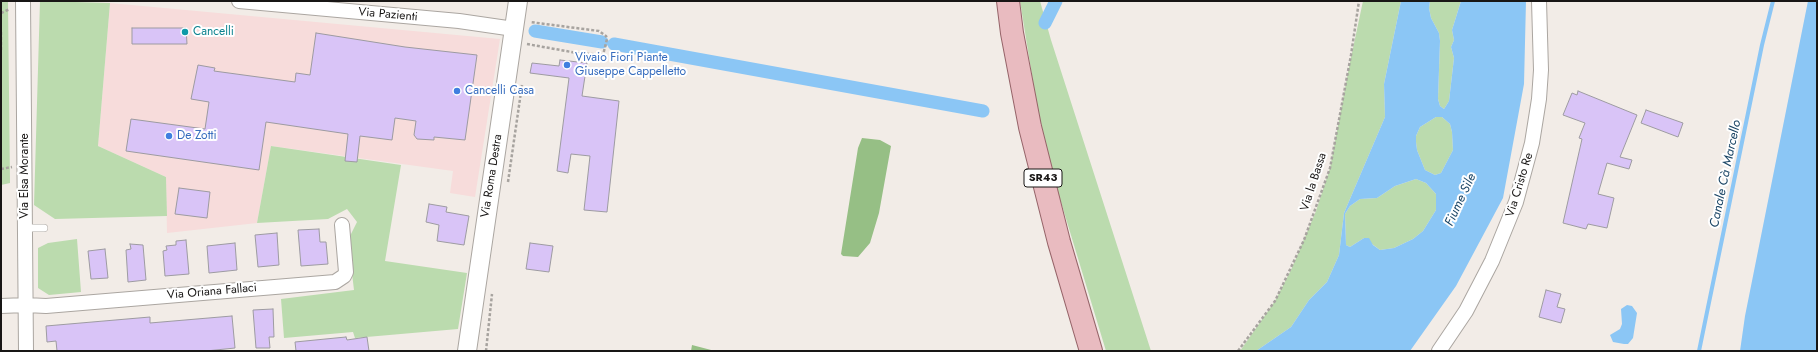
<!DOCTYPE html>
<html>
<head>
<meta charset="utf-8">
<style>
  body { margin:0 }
  #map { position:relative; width:1818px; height:352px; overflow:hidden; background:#f2ece7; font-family:Jost,sans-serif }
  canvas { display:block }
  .frame { position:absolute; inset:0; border:2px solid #181615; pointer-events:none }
</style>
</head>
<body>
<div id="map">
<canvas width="1818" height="352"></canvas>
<div class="frame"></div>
</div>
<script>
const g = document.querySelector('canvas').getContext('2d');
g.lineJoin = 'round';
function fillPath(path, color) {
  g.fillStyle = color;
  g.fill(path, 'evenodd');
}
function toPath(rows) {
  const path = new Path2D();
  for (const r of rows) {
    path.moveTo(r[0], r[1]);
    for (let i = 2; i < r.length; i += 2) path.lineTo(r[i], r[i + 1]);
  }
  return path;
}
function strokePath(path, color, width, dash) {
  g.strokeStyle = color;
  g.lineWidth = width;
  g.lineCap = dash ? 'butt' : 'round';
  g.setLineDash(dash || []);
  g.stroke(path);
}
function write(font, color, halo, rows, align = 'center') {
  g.font = font + ' Jost,sans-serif';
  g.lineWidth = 4;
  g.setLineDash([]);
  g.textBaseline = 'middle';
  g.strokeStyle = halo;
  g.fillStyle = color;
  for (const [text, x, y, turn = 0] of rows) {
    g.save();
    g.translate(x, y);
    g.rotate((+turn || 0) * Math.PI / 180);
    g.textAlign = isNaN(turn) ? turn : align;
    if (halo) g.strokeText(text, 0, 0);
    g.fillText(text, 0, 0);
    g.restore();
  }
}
const commercial = toPath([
  [110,3,500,39,475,197,450,193,453,171,271,146,257,223,167,233,166,177,98,146]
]);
const green = toPath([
  [1,1,8,1,10,183,1,185],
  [40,1,110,3,98,146,166,177,167,216,55,219,34,205],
  [1020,1,1040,1,1051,40,1151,351,1106,351,1051,169,1038,113],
  [1363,1,1401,1,1384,84,1385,117,1344,213,1339,255,1327,282,1309,300,1291,327,1256,351,1240,351,1275,301,1291,270,1316,211,1330,168,1349,67],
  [1430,1,1461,1,1452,30,1454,40,1451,47,1454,58,1449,101,1444,109,1440,106,1438,99,1440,41,1439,33,1431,18,1429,8],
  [1436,117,1442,117,1450,124,1452,132,1453,150,1441,173,1435,175,1425,170,1417,150,1416,142,1416,136,1420,127],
  [271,146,401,165,385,261,467,273,458,329,355,338,353,332,284,338,281,299,354,290,348,240,357,222,347,209,328,219,257,223],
  [1416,179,1426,183,1436,194,1436,210,1423,231,1413,239,1394,248,1380,250,1364,238,1350,247,1346,245,1345,214,1350,206,1360,199,1377,198,1395,186],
  [77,239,81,292,49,295,38,288,38,248,48,243]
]);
const forest = toPath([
  [862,138,880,140,891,146,879,213,870,243,858,257,843,256,841,254,858,148],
  [692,345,715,351,691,351]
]);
const water = toPath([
  [1401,1,1430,1,1429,8,1431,18,1439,33,1440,41,1438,99,1440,106,1444,109,1449,101,1454,58,1451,47,1454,40,1452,30,1461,1,1526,1,1524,84,1503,198,1456,286,1410,351,1256,351,1291,327,1309,300,1327,282,1339,255,1344,213,1385,117,1384,84],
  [1436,117,1442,117,1450,124,1452,132,1453,150,1441,173,1435,175,1425,170,1417,150,1416,142,1416,136,1420,127],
  [1416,179,1426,183,1436,194,1436,210,1423,231,1413,239,1394,248,1380,250,1373,245,1369,238,1364,238,1350,247,1346,245,1345,214,1350,206,1360,199,1377,198,1395,186],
  [1808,1,1817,1,1817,351,1740,351,1745,316],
  [1627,305,1632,306,1637,313,1633,338,1628,344,1624,344,1613,342,1610,335,1620,329,1622,324,1621,309]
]);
const stream = toPath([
  [1699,351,1762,45,1773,1]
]);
const canal = toPath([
  [1045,23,1056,1],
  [535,31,602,42],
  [614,44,983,111]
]);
const building = toPath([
  [132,28,186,28,187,44,132,44,132,28],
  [316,33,405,47,477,55,465,140,434,137,434,140,417,139,414,135,416,121,395,118,392,140,360,136,357,162,345,161,348,134,266,122,259,170,126,151,131,119,205,129,209,102,191,99,198,65,215,68,214,71,295,82,296,73,310,75,316,33],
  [560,60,587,63,582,96,619,101,607,212,584,210,590,156,571,154,568,173,557,171,569,78,530,73,532,63,559,66,560,60],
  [1578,91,1637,115,1620,157,1632,160,1629,169,1607,163,1598,194,1614,198,1607,228,1588,224,1586,229,1563,223,1582,139,1579,138,1585,123,1563,115,1572,93,1577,95,1578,91],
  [1646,110,1683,123,1678,137,1641,123,1646,110],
  [179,188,210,192,207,218,175,214,179,188],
  [429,204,447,207,446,212,469,216,464,245,437,241,439,225,426,222,429,204],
  [319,229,320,242,326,242,328,264,301,266,298,230,319,229],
  [277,233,279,265,258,267,255,235,277,233],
  [186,240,189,274,165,276,163,251,167,250,166,246,176,245,176,241,186,240],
  [235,243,237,270,209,273,207,246,235,243],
  [530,243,553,246,549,272,526,269,530,243],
  [130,244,143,245,146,280,128,282,126,250,131,249,130,244],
  [105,249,108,278,91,279,88,251,105,249],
  [1546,290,1561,294,1557,307,1565,309,1561,323,1539,317,1546,290],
  [273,309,274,337,269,337,270,348,256,348,253,310,273,309],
  [232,316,235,348,206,351,57,351,56,341,47,342,46,326,150,317,150,323,232,316],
  [346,337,347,340,367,337,369,351,296,351,295,342,346,337]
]);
const path = toPath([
  [1,13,10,9],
  [1,32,1,51],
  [527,44,577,53,603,55,607,39,606,36,599,31,530,22],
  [1,169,12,167],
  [508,182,522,85],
  [486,351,492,294],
  [1238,351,1275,301,1304,240,1330,168,1351,55,1359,1]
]);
const service = toPath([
  [25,228,44,228]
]);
const minor = toPath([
  [23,1,26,351],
  [239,1,459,21,514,29],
  [1,306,26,305,46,306,335,282,344,276,346,272,342,225],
  [1439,351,1466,311,1492,261,1516,202,1532,143,1539,99,1541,70,1539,1]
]);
const tertiary = toPath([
  [467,351,518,1]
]);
const primary = toPath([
  [1008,1,1012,33,1030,127,1059,242,1091,351]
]);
const markers = [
  [185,32,4,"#0f9aa8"],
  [567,65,4,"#3f7fe0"],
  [457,91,4,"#3f7fe0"],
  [169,136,4,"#3f7fe0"]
];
const shields = [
  [1043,178,38]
];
const shieldNames = [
  ["SR43",1043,178]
];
const streetNames = [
  ["Via Pazienti",388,15,5],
  ["Via Elsa Morante",25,176,-90],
  ["Via Roma Destra",492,176,-81],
  ["Via la Bassa",1314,182,-72],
  ["Via Cristo Re",1520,185,-73],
  ["Via Oriana Fallaci",212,292,-5]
];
const cultureNames = [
  ["Cancelli",193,32]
];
const shopNames = [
  ["Vivaio Fiori Piante",575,58],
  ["Giuseppe Cappelletto",575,72],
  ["Cancelli Casa",465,91],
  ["De Zotti",177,136]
];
const waterNames = [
  ["Canale Cà Marcello",1726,174,-78],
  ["Fiume Sile",1461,200,-65]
];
fillPath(commercial, '#f7dcdb');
fillPath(green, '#bbdbae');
fillPath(forest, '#96bf85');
fillPath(water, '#8bc6f5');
strokePath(stream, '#8bc6f5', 4);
strokePath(canal, '#8bc6f5', 13);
fillPath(building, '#d9c4f7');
strokePath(building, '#9d9ba1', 1);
strokePath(service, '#aba6a1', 8);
strokePath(minor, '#aba6a1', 16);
strokePath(tertiary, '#aba6a1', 20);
strokePath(primary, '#966469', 24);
strokePath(path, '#a7a39f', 2.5, [3, 2]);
strokePath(service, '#fff', 7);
strokePath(minor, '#fff', 14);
strokePath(tertiary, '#fff', 18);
strokePath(primary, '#e9bbc0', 22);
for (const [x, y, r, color] of markers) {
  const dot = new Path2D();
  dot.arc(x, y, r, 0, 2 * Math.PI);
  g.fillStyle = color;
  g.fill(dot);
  strokePath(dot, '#fff', 1.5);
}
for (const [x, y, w] of shields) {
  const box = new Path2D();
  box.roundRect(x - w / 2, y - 9, w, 18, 3);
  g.fillStyle = '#fff';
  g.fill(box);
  strokePath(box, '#181615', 1);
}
write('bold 11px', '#181615', null, shieldNames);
write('12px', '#181615', '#fff', streetNames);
write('12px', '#0d838f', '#fff', cultureNames, 'left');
write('12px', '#366cbe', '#fff', shopNames, 'left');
write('italic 13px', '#1a4565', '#fff', waterNames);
</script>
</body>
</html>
